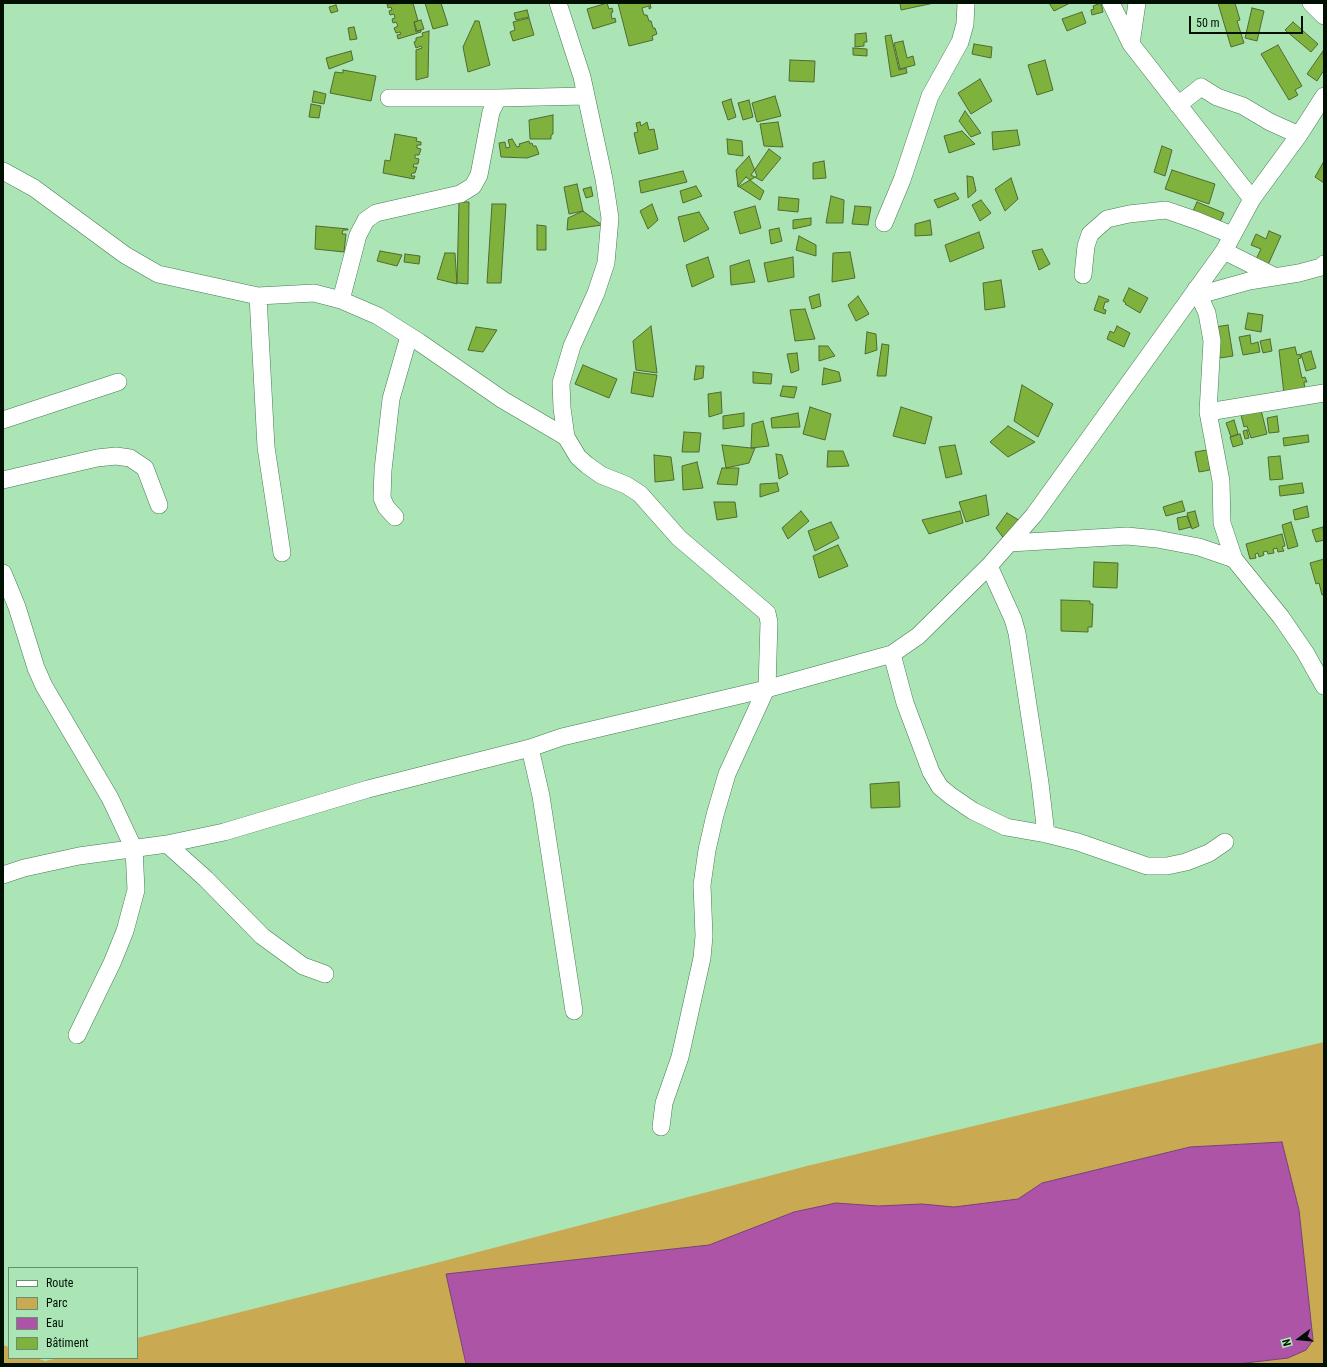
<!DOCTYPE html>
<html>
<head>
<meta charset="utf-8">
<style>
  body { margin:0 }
  #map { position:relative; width:1327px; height:1367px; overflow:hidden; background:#abe5b6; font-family:"Roboto Condensed",sans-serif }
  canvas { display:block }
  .frame { position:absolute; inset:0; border:4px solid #001003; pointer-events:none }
  .legend { position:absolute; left:8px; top:1267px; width:130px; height:92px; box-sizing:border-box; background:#abe5b6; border:1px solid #67906e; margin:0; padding:5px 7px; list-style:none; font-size:12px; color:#001003 }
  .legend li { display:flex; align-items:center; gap:8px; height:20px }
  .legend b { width:20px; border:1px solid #67906e }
  .north { position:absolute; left:1279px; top:1319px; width:40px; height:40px; -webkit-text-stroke:3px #abe5b6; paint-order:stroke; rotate:254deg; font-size:11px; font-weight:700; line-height:16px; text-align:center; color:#001003 }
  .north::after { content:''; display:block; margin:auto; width:14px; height:18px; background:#001003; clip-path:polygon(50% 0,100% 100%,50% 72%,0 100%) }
  .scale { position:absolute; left:1189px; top:16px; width:114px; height:18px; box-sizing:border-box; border:2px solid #001003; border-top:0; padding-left:5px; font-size:12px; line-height:14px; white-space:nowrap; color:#001003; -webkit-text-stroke:3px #abe5b6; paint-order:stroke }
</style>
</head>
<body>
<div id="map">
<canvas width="1327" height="1367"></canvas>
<div class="frame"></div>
<ul class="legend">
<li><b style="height:5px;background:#fff"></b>Route</li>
<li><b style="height:11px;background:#c9aa52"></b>Parc</li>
<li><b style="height:11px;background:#ad54a7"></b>Eau</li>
<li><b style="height:11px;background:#7fb13d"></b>Bâtiment</li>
</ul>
<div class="north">N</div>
<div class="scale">50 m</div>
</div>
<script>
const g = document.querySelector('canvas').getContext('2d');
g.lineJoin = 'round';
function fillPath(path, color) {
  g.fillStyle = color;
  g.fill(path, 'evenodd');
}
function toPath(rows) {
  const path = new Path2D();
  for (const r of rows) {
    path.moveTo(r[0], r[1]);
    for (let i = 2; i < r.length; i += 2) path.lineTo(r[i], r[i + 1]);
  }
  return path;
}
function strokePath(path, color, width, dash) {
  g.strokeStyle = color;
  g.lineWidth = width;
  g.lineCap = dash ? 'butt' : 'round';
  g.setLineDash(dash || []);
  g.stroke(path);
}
const green = toPath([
  [1324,1042,1324,1364,1237,1364,1288,1358,1313,1340,1299,1210,1282,1142,1190,1147,1042,1183,1018,1199,954,1207,922,1204,878,1206,836,1203,794,1212,709,1245,446,1274,466,1364,3,1364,3,1345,9,1347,9,1358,36,1358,45,1361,58,1358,137,1358,137,1338,432,1264,807,1166]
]);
const water = toPath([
  [1282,1142,1299,1210,1313,1340,1306,1350,1288,1358,1237,1364,466,1364,446,1274,709,1245,794,1212,836,1203,878,1206,922,1204,954,1207,1018,1199,1042,1183,1190,1147,1282,1142]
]);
const building = toPath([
  [413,3,418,21,414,22,416,32,421,30,421,32,398,39,397,35,401,34,400,32,396,33,394,28,398,26,396,22,393,23,392,19,395,18,394,14,390,15,389,11,392,10,391,7,388,8,387,4,413,3],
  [425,3,441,3,448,25,433,29,425,3],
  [607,3,609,9,612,8,613,12,611,13,612,19,615,18,616,22,593,29,587,9,607,3],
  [618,3,650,3,651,8,649,9,649,6,642,8,644,15,647,15,649,21,651,21,653,28,655,28,657,34,652,36,653,40,629,46,618,3],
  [900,3,934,3,901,10,900,3],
  [1049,3,1070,3,1054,11,1049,3],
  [1101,3,1103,12,1092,15,1091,10,1094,9,1093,6,1101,3],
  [1218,3,1235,3,1240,20,1237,21,1244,43,1231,47,1218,3],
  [336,5,338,11,331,13,329,7,336,5],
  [1252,8,1264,11,1257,41,1245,38,1252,8],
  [527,10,529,17,516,20,514,13,527,10],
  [1082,12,1086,23,1067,31,1062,19,1082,12],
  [529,18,534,35,513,41,510,32,515,30,513,22,529,18],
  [421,20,424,29,417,31,414,22,421,20],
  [475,21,479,21,490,65,468,72,463,47,475,21],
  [1293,22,1318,44,1311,52,1285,30,1293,22],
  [354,27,357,39,350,40,348,28,354,27],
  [429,31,428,77,416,80,416,50,422,48,421,46,416,48,414,42,416,41,416,38,423,36,422,33,429,31],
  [866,33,867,42,864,42,864,46,855,47,855,34,866,33],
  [891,35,899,70,906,68,907,73,891,77,885,36,891,35],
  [903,41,907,58,913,56,915,65,900,69,894,43,903,41],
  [974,44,992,47,991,58,972,54,974,44],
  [1278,45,1302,86,1295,90,1298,95,1289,100,1261,54,1278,45],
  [853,48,867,49,867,56,853,55,853,48],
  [351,51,353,60,329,69,326,58,351,51],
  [1323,51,1324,70,1317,81,1307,74,1323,51],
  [790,60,815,61,814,82,789,81,790,60],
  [1045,60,1053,90,1037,95,1028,65,1045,60],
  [343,70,376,76,371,101,330,93,335,72,343,73,343,70],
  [980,79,992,101,971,114,958,93,980,79],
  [314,91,326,94,324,104,312,102,314,91],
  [775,96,781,116,757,122,752,103,775,96],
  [731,99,736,117,728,120,722,102,731,99],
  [749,100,753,117,743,120,738,103,749,100],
  [311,104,321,106,319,118,309,117,311,104],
  [965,111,981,133,971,137,959,121,965,111],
  [553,115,553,134,551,135,551,139,530,139,529,120,553,115],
  [640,122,641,126,647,122,649,130,654,129,658,149,639,154,634,133,638,132,636,123,640,122],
  [778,122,783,147,764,146,760,124,778,122],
  [1017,130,1020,145,993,150,992,132,1017,130],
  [962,131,975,144,949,153,944,136,962,131],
  [395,134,417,138,416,141,421,142,421,145,417,145,417,148,421,149,419,155,415,155,415,158,419,159,418,164,414,164,413,167,417,167,415,173,412,173,411,176,415,176,414,179,383,173,385,160,390,161,395,134],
  [512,139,517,147,520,146,519,144,529,141,530,144,532,143,533,146,536,146,539,154,527,158,501,157,499,143,505,142,506,148,510,147,508,140,512,139],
  [727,139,742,141,743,156,728,154,727,139],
  [1162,146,1172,150,1165,176,1154,172,1162,146],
  [769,149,781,158,762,181,751,175,769,149],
  [749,156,757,176,738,187,736,170,749,156],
  [824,161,826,178,813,179,813,163,824,161],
  [1324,161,1324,183,1315,177,1324,161],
  [1172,170,1215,184,1209,204,1165,189,1172,170],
  [683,171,687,182,641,193,639,181,683,171],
  [967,176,973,177,976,191,968,198,967,176],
  [746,177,764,191,760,200,738,186,746,177],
  [1011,178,1018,199,1005,211,995,189,1011,178],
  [577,184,583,211,569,214,564,187,577,184],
  [696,186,702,196,683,203,680,191,696,186],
  [591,187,593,196,586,198,583,189,591,187],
  [955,193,959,199,938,208,934,200,955,193],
  [831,196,844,200,843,223,826,223,831,196],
  [779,197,799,199,798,212,778,210,779,197],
  [981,200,991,213,980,221,972,205,981,200],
  [459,202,469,202,468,284,457,283,459,202],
  [1197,202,1224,213,1220,222,1193,211,1197,202],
  [492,204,506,204,501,283,487,283,492,204],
  [652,204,658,220,648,229,640,211,652,204],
  [755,206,761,228,740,234,734,212,755,206],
  [855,206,871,207,868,225,852,224,855,206],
  [583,211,602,225,567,230,568,218,583,211],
  [699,212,709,229,684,242,678,217,699,212],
  [811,218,811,225,793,229,793,220,811,218],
  [930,220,932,235,915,236,915,224,930,220],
  [537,225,546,226,546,250,537,250,537,225],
  [316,226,348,229,348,230,343,230,342,234,346,234,344,252,315,249,316,226],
  [779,228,782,241,771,244,769,230,779,228],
  [1269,231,1281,236,1267,267,1255,261,1261,249,1251,245,1256,234,1266,239,1269,231],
  [979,232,984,248,950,262,945,245,979,232],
  [799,236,816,245,816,256,796,250,799,236],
  [1042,249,1050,264,1039,270,1032,251,1042,249],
  [380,251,402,255,397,266,377,261,380,251],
  [850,252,855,278,832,282,833,253,850,252],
  [445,253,455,253,457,284,437,279,445,253],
  [405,254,420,256,419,264,404,262,405,254],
  [708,257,714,277,692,287,686,265,708,257],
  [793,257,794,277,768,282,764,263,793,257],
  [749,260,755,282,731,285,730,266,749,260],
  [1001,280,1005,307,985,310,983,283,1001,280],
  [1129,288,1148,298,1140,313,1125,304,1126,303,1123,301,1129,288],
  [819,294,821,306,812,309,809,297,819,294],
  [858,296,869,314,856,321,848,305,858,296],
  [1099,296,1109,300,1108,302,1105,302,1103,309,1106,310,1105,314,1094,310,1099,296],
  [805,309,815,339,795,341,790,310,805,309],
  [1248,313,1263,315,1261,332,1245,329,1248,313],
  [1228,325,1233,356,1220,358,1215,327,1228,325],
  [651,326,657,373,636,370,633,341,651,326],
  [1117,326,1130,333,1124,347,1107,339,1110,331,1114,333,1117,326],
  [476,327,497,330,483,352,468,350,476,327],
  [867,332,876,334,877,350,865,354,867,332],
  [1250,335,1251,344,1258,342,1260,352,1243,355,1239,337,1250,335],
  [1270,339,1272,351,1263,353,1260,341,1270,339],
  [882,344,889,345,886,376,877,376,882,344],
  [819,346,828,346,835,356,819,361,819,346],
  [1295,347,1297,355,1300,354,1301,358,1298,359,1302,378,1305,377,1307,382,1304,382,1305,391,1284,394,1279,350,1295,347],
  [1311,351,1316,368,1306,371,1301,354,1311,351],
  [797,353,799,370,791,373,787,354,797,353],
  [583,365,617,379,609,398,575,384,583,365],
  [696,366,704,366,703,378,694,380,696,366],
  [824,368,839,372,841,381,822,385,824,368],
  [634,372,657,375,653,397,631,393,634,372],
  [753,372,772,374,771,384,753,383,753,372],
  [1022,385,1053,404,1038,437,1014,421,1022,385],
  [783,386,797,387,794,398,780,396,783,386],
  [721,392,722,413,709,417,708,394,721,392],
  [810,407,831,414,825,440,803,434,810,407],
  [901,407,932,417,925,444,893,436,901,407],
  [1261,410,1267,434,1251,438,1247,426,1244,427,1241,415,1261,410],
  [744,413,744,426,723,429,723,416,744,413],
  [798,413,800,427,772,428,771,418,798,413],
  [1277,416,1279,432,1269,433,1267,418,1277,416],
  [1234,420,1238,434,1231,437,1226,423,1234,420],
  [763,421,769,446,751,448,752,424,763,421],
  [1008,426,1035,442,1008,457,990,442,1008,426],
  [1247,430,1249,438,1245,439,1243,431,1247,430],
  [684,432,701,433,699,452,682,452,684,432],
  [1240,434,1243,444,1233,447,1230,437,1240,434],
  [1308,435,1309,442,1284,446,1283,438,1308,435],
  [722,445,751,448,755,448,749,463,726,468,722,445],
  [955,445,962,474,946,478,939,447,955,445],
  [1207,450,1210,470,1199,472,1195,452,1207,450],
  [828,451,843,451,849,466,827,467,828,451],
  [776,454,782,455,788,474,779,479,776,454],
  [654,455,671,457,674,480,655,482,654,455],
  [1280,456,1283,479,1270,480,1268,457,1280,456],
  [697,462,703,488,683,490,682,466,697,462],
  [722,468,739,468,737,485,717,484,722,468],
  [777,483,779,491,760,497,760,484,777,483],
  [1302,483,1304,493,1280,496,1279,486,1302,483],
  [986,495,989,515,966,522,959,502,986,495],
  [1182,501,1185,511,1166,516,1163,507,1182,501],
  [714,502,735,502,737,517,717,520,714,502],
  [1307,506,1309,517,1295,520,1293,510,1307,506],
  [801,511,809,521,788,539,782,528,801,511],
  [960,511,963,523,929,534,922,520,960,511],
  [1195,511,1199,526,1192,529,1187,513,1195,511],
  [1007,513,1022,522,1005,540,996,528,1007,513],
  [1187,516,1191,527,1179,530,1177,518,1187,516],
  [831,522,839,538,815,551,808,531,831,522],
  [1291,522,1298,546,1288,549,1282,525,1291,522],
  [1323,527,1324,540,1316,542,1312,530,1323,527],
  [1282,534,1285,546,1282,547,1284,551,1278,552,1277,548,1273,549,1274,553,1268,554,1267,551,1263,552,1264,555,1259,557,1258,553,1255,554,1256,558,1250,559,1246,544,1282,534],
  [838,545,848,566,819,578,813,556,838,545],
  [1324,559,1324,594,1322,595,1319,583,1316,584,1310,563,1324,559],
  [1094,562,1118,563,1117,588,1093,587,1094,562],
  [1061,600,1090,601,1090,604,1093,604,1092,627,1088,627,1088,632,1061,631,1061,600],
  [899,782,900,807,871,808,870,784,899,782]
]);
const minor = toPath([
  [558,3,582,77,604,179,610,218,606,263,596,293,572,346,561,383,562,408,566,437,578,457,587,465,601,475,626,485,640,494,679,538,767,613,769,622,767,689],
  [1111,3,1131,44,1252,199],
  [1311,3,1324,16],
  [1131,44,1137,3],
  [389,98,498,98],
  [1178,105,1201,87,1217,97,1243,106,1270,122,1299,135],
  [3,171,34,188,125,255,158,274,258,296,314,293,341,300,378,316,419,342,503,400,566,437],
  [884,223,902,180,930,96,960,42,965,24,966,3],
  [1224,251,1274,276],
  [1083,275,1086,246,1090,234,1107,219,1129,214,1166,210,1198,221,1232,235],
  [1196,289,1207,313,1212,341,1208,412,1221,481,1222,523,1234,559,1281,617,1305,652,1324,686],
  [1199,295,1249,281,1299,273,1321,267,1324,264],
  [258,296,266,447,282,553],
  [341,300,358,235,366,220,376,213,460,194,473,186,479,175,491,112,498,98,586,96],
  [1208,412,1324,393],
  [3,420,118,382],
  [3,480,97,458,116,456,130,458,145,468,159,505],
  [395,517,386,507,382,498,383,470,391,399,409,336],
  [1010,543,1127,536,1157,539,1199,547,1234,559],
  [989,566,1013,619,1017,633,1040,783,1046,834],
  [3,573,17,607,36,668,44,686,110,798,134,849,136,890,125,931,112,963,77,1035],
  [892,654,905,703,931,772,940,787,951,796,973,811,1006,827,1046,834,1078,842,1147,866,1167,866,1186,862,1209,853,1225,842],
  [530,748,541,796,574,1011],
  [167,844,206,879,262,936,303,966,325,974],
  [3,875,24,868,79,856,167,844,224,832,368,789,530,748,562,737,766,689,892,654,918,636,989,566,1034,515,1224,251,1252,199,1299,135,1324,96],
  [661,1127,664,1103,680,1057,702,958,704,936,702,885,707,850,715,815,727,774,766,689]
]);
fillPath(green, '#c9aa52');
fillPath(water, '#ad54a7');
strokePath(water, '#794076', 1);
fillPath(building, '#7fb13d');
strokePath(building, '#506a32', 1);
strokePath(minor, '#457c51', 18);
strokePath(minor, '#fff', 17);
</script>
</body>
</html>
